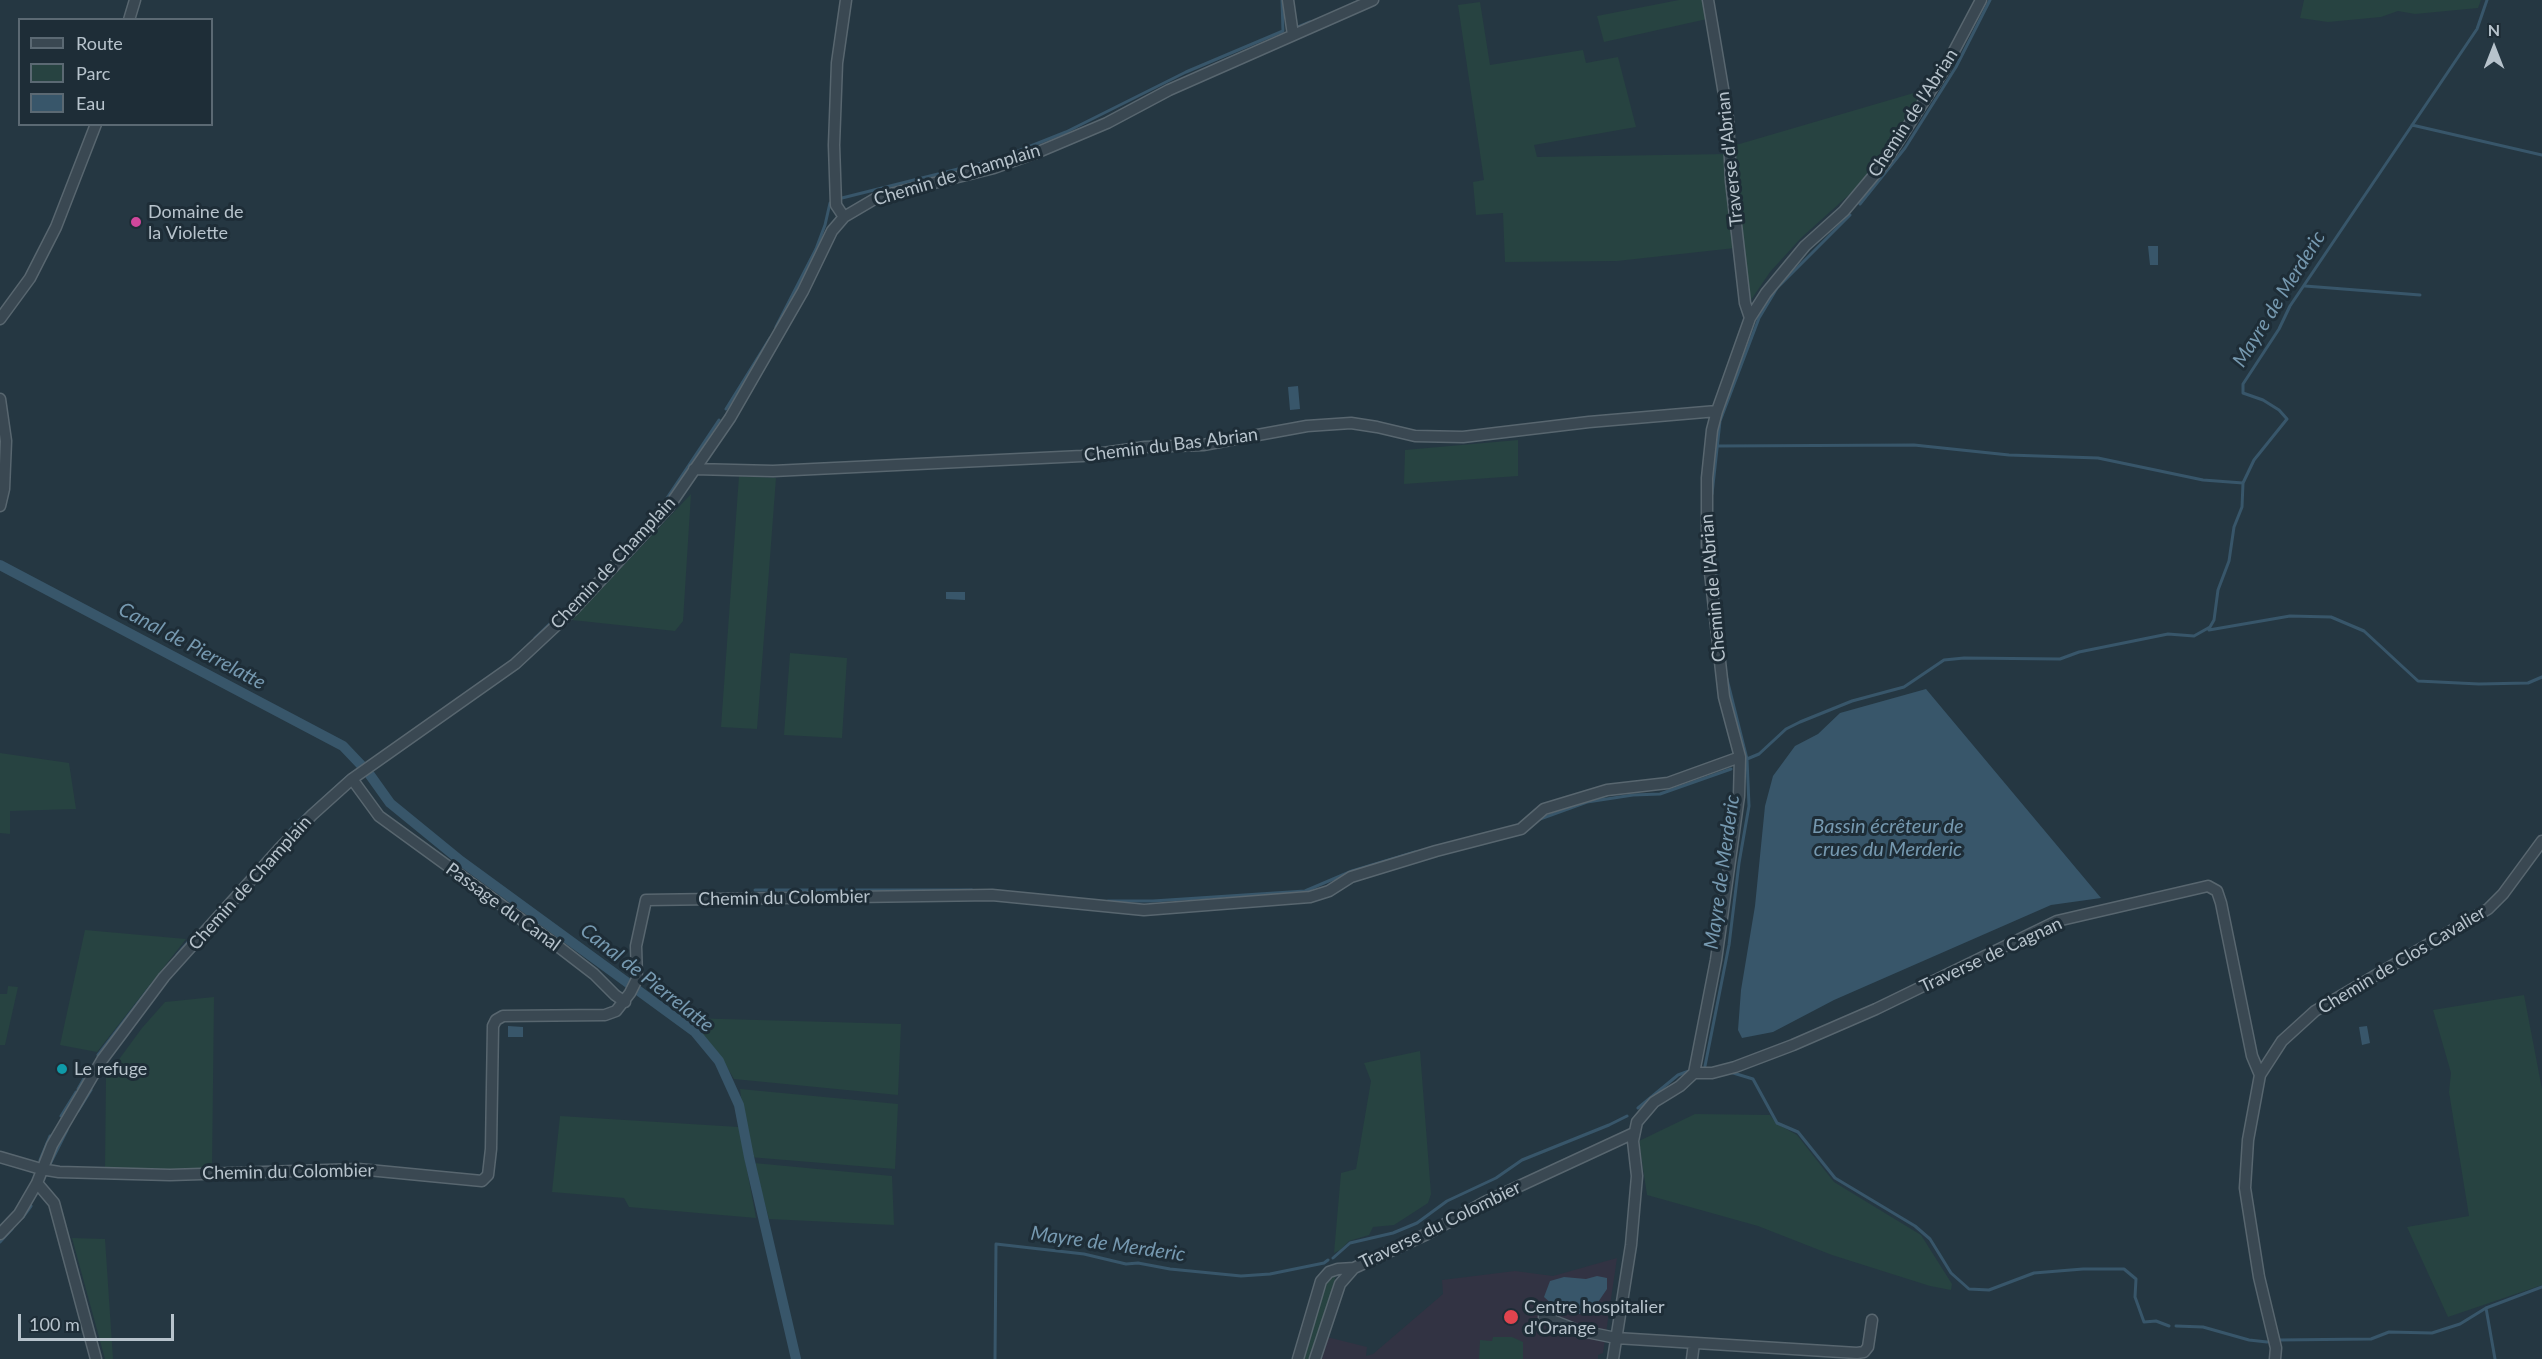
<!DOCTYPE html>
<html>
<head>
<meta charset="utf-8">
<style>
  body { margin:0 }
  #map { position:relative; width:2542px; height:1359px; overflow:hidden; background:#253742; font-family:Lato,sans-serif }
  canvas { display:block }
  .legend { position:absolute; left:18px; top:18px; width:195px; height:108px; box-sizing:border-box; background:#1e2d37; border:2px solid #5b6973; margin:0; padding:8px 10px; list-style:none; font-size:18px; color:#b7c3cc }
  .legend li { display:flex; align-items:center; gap:12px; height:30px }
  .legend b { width:30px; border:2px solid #5b6973 }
  .north { position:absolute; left:2464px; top:18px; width:60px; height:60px; -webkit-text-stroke:4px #1e2d37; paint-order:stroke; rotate:0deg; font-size:16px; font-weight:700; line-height:24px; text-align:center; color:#b7c3cc }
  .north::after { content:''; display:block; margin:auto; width:21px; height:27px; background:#b7c3cc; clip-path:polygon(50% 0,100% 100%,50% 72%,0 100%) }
  .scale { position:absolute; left:18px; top:1314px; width:156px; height:27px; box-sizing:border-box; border:3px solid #b7c3cc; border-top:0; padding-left:8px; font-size:18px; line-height:21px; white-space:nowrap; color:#b7c3cc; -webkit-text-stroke:4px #1e2d37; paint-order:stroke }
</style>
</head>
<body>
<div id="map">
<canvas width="2542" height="1359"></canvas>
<ul class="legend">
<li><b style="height:8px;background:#3a4852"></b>Route</li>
<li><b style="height:16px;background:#274341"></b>Parc</li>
<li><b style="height:16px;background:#38566a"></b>Eau</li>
</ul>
<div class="north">N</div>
<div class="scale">100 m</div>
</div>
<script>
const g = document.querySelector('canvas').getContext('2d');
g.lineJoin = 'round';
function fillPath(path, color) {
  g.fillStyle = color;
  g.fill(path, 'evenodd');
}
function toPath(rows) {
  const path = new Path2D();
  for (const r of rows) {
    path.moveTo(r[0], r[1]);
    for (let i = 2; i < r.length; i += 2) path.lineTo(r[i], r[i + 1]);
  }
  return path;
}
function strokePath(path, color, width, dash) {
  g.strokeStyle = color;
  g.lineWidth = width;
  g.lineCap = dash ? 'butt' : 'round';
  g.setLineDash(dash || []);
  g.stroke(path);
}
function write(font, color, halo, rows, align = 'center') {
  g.font = font + ' Lato,sans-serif';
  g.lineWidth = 6;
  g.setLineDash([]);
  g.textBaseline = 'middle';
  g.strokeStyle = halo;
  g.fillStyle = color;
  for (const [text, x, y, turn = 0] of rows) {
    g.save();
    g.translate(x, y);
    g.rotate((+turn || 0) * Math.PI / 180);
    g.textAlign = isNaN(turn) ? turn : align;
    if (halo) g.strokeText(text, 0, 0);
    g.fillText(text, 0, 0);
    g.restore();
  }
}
const medical = toPath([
  [1617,1258,1603,1353,1598,1355,1598,1359,1318,1359,1327,1337,1367,1347,1366,1356,1373,1354,1443,1294,1442,1280,1515,1271,1553,1276]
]);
const green = toPath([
  [1679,0,1702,0,1707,19,1604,42,1597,16],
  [2304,0,2481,0,2478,8,2415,14,2398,11,2381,17,2328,22,2300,18],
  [1480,2,1490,65,1583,50,1586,63,1618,57,1636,127,1534,145,1537,157,1727,154,1735,248,1617,261,1505,262,1503,213,1476,215,1473,182,1484,180,1458,5],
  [1924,90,1883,155,1852,192,1801,238,1770,272,1751,300,1735,184,1736,145],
  [1518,440,1518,476,1404,484,1405,450],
  [739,476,776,478,757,729,721,727],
  [691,494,683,621,675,631,572,620],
  [790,653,847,658,842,738,784,735],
  [0,753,69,763,76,809,10,811,10,834,0,833],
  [85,930,186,939,97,1052,60,1045],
  [8,986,18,987,5,1045,0,1045,0,994,7,994],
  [2524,995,2542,1089,2542,1285,2448,1317,2407,1227,2469,1216,2449,1092,2451,1073,2433,1010],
  [214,997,212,1169,105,1169,106,1077,142,1028,165,1002],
  [687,1018,901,1024,898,1095,734,1079,721,1057],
  [1420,1051,1431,1194,1428,1203,1394,1225,1373,1227,1369,1235,1349,1241,1340,1250,1334,1253,1341,1173,1356,1169,1371,1081,1364,1063],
  [740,1089,898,1104,895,1169,749,1157],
  [1695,1114,1770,1115,1777,1124,1797,1135,1834,1182,1921,1235,1952,1284,1951,1290,1930,1286,1832,1255,1758,1226,1647,1195,1639,1141],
  [560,1116,739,1127,756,1218,629,1207,624,1198,552,1192],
  [754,1163,892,1176,894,1225,769,1219],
  [72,1238,105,1239,113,1359,105,1359],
  [1336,1275,1313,1359,1300,1359,1323,1282,1329,1276],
  [1493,1337,1512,1337,1523,1342,1523,1359,1479,1359,1480,1340,1492,1341]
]);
const water = toPath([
  [2148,246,2158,246,2158,265,2150,265],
  [1298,386,1300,409,1290,410,1288,387],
  [946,592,965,592,965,600,946,599],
  [1926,689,2101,898,2051,905,1834,1000,1773,1032,1742,1038,1738,1030,1741,990,1755,906,1765,806,1773,776,1795,746,1818,734,1840,713],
  [508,1026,523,1027,523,1037,508,1037],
  [2367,1026,2370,1043,2362,1045,2359,1027],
  [1597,1276,1607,1278,1607,1289,1594,1308,1585,1313,1578,1314,1553,1305,1544,1297,1550,1281,1564,1277,1586,1279]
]);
const stream = toPath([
  [1298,27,1310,22],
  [2412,125,2542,155],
  [842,198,998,159,1066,132,1186,72,1283,31,1282,0],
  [1860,204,1905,148,1956,67,1990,0],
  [2305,286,2420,295],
  [776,327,816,249,825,225,830,203],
  [726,409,770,338],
  [1717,446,1914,445,2009,455,2098,458,2203,480,2243,483],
  [1712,494,1720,421,1759,318,1777,288,1850,215],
  [1712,525,1717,586],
  [621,551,665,501,719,420],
  [2209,630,2290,616,2331,617,2364,631,2418,681,2479,684,2528,683,2542,677],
  [535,638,582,593],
  [1727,679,1747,759],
  [1540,819,1587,802,1633,795,1660,794,1731,769],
  [286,835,296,823,348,776],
  [755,890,972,890],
  [1108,901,1153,901,1305,891,1352,871,1415,852],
  [177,955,194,935],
  [98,1055,151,986],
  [1705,1066,1729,945,1739,863,1749,806,1747,759,1759,754,1786,729,1800,722,1852,701,1904,687,1944,660,1964,658,2060,659,2079,652,2168,634,2194,636,2210,627,2214,620,2218,590,2229,561,2234,527,2242,507,2243,483,2254,460,2287,419,2279,410,2263,400,2243,393,2243,384,2279,329,2290,306,2477,29,2487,0],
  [1730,1072,1753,1079,1777,1123,1798,1132,1835,1178,1915,1226,1930,1239,1951,1273,1969,1289,1989,1290,2034,1273,2083,1269,2124,1269,2136,1279,2135,1297,2144,1322,2156,1321,2169,1326],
  [78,1089,91,1066],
  [1638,1108,1678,1075,1689,1071],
  [78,1111,91,1090],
  [61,1116,76,1092],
  [40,1160,50,1136],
  [50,1164,67,1130],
  [23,1217,31,1206],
  [0,1242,12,1229],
  [1333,1258,1350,1243,1393,1233,1417,1223,1447,1201,1496,1178,1522,1160,1609,1125,1627,1116],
  [2486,1308,2495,1359],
  [2176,1326,2203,1327,2249,1340,2267,1342],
  [2278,1340,2371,1339,2389,1332,2432,1333,2460,1324,2486,1308,2542,1287],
  [995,1359,996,1244,1084,1254,1126,1264,1138,1263,1170,1269,1241,1276,1270,1274,1324,1263,1328,1260]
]);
const canal = toPath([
  [0,565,343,746,362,766],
  [370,775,390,803,461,861,695,1032,719,1061,739,1105,749,1157,796,1359]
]);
const minor = toPath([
  [1288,0,1293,35],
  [1708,0,1728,118,1731,181,1745,303,1750,318],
  [129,20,135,0],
  [844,217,836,205,834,145,837,63,846,0],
  [0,319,30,278,56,227,96,124],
  [0,399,6,441,4,489,0,506],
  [694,469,773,471,1082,456,1145,447,1203,445,1307,426,1351,423,1377,427,1415,436,1463,437,1589,422,1717,411],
  [352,779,379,816,555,944,594,974,615,995,625,1002],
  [1694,1073,1716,960,1739,796,1740,757,1724,697,1707,546,1707,478,1712,430,1717,411,1750,318,1766,293,1805,246,1844,211,1885,162,1944,70,1981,0],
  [1694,1073,1712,1073,1735,1067,1793,1045,1876,1009,2057,921,2208,886,2217,891,2221,903,2252,1056,2260,1075],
  [0,1157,41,1169,59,1172,170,1175,358,1169,482,1181,488,1175,491,1149,493,1026,496,1020,503,1016,605,1015,616,1011,630,993,637,979,636,946,646,900,992,895,1144,910,1310,897,1329,891,1351,877,1436,851,1521,829,1544,809,1607,790,1668,783,1740,757],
  [37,1183,54,1203,96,1359],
  [0,1234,19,1214,37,1183,52,1145,102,1060,164,977,279,849,312,815,352,779,515,664,574,609,668,508,730,418,803,291,832,231,844,217,878,197,994,168,1036,153,1107,123,1169,90,1373,0],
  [1544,1317,1577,1330,1616,1338,1857,1353,1864,1352,1868,1347,1872,1320],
  [1298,1359,1321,1281,1329,1272,1338,1269,1354,1268,1427,1234,1485,1202,1634,1133],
  [1315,1359,1340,1284,1354,1268],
  [1613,1359,1631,1245,1637,1176,1633,1141,1637,1122,1654,1102,1680,1086,1694,1073],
  [1692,1359,1694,1343],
  [2275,1359,2276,1348,2259,1277,2245,1188,2248,1140,2260,1075,2282,1041,2315,1011,2488,909,2503,894,2542,841]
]);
const markers = [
  [136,222,6,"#d1479c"],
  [62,1069,6,"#0f9aa8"],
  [1511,1317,8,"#e0444e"]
];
const streetNames = [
  ["Chemin de l'Abrian",1913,113,-57],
  ["Traverse d'Abrian",1730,159,-96],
  ["Chemin de Champlain",957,175,-17],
  ["Chemin du Bas Abrian",1171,445,-7],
  ["Chemin de Champlain",613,563,-47],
  ["Chemin de l'Abrian",1713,588,-95],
  ["Chemin de Champlain",250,883,-48],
  ["Chemin du Colombier",784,898,-1],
  ["Passage du Canal",503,907,36],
  ["Traverse de Cagnan",1991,955,-25],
  ["Chemin de Clos Cavalier",2402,960,-31],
  ["Chemin du Colombier",288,1172,-1],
  ["Traverse du Colombier",1440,1225,-26]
];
const poiNames = [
  ["Domaine de",148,212],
  ["la Violette",148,233],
  ["Le refuge",74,1069],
  ["Centre hospitalier",1524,1307],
  ["d'Orange",1524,1328]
];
const waterNames = [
  ["Mayre de Merderic",2279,299,-58],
  ["Canal de Pierrelatte",192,646,28],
  ["Bassin écrêteur de",1888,827],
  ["crues du Merderic",1888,850],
  ["Mayre de Merderic",1722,872,-82],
  ["Canal de Pierrelatte",647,978,38],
  ["Mayre de Merderic",1108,1244,8]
];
fillPath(medical, '#323343');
fillPath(green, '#274341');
fillPath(water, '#38566a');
strokePath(stream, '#38566a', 3);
strokePath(canal, '#38566a', 10);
strokePath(minor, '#58666f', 13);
strokePath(minor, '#3a4852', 10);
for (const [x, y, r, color] of markers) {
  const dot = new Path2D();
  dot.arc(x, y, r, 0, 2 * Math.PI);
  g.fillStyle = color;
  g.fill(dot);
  strokePath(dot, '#1e2d37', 2);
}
write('18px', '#b7c3cc', '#1e2d37', streetNames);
write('18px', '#b7c3cc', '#1e2d37', poiNames, 'left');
write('italic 20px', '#7699b0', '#1e2d37', waterNames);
</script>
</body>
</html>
